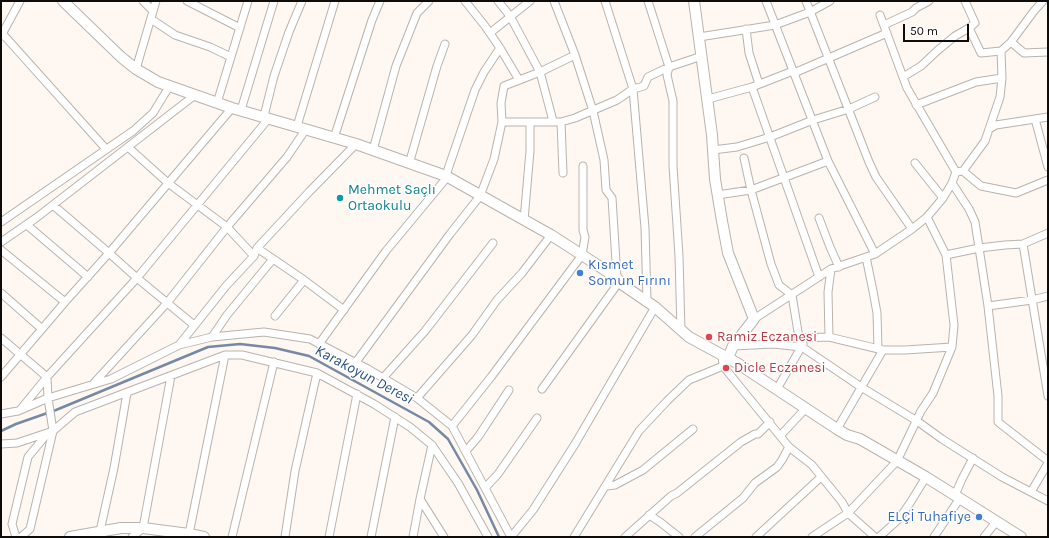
<!DOCTYPE html>
<html>
<head>
<meta charset="utf-8">
<style>
  body { margin:0 }
  #map { position:relative; width:1049px; height:538px; overflow:hidden; background:#fef7f2; font-family:Karla,sans-serif }
  canvas { display:block }
  .frame { position:absolute; inset:0; border:2px solid #0e0c0b; pointer-events:none }
  .scale { position:absolute; left:903px; top:24px; width:66px; height:18px; box-sizing:border-box; border:2px solid #0e0c0b; border-top:0; padding-left:5px; font-size:12px; line-height:14px; white-space:nowrap; color:#0e0c0b; -webkit-text-stroke:3px #fff; paint-order:stroke }
</style>
</head>
<body>
<div id="map">
<canvas width="1049" height="538"></canvas>
<div class="frame"></div>
<div class="scale">50 m</div>
</div>
<script>
const g = document.querySelector('canvas').getContext('2d');
g.lineJoin = 'round';
function toPath(rows) {
  const path = new Path2D();
  for (const r of rows) {
    path.moveTo(r[0], r[1]);
    for (let i = 2; i < r.length; i += 2) path.lineTo(r[i], r[i + 1]);
  }
  return path;
}
function strokePath(path, color, width, dash) {
  g.strokeStyle = color;
  g.lineWidth = width;
  g.lineCap = dash ? 'butt' : 'round';
  g.setLineDash(dash || []);
  g.stroke(path);
}
function write(font, color, halo, rows, align = 'center') {
  g.font = font + ' Karla,sans-serif';
  g.lineWidth = 3;
  g.setLineDash([]);
  g.textBaseline = 'middle';
  g.strokeStyle = halo;
  g.fillStyle = color;
  for (const [text, x, y, turn = 0] of rows) {
    g.save();
    g.translate(x, y);
    g.rotate((+turn || 0) * Math.PI / 180);
    g.textAlign = isNaN(turn) ? turn : align;
    if (halo) g.strokeText(text, 0, 0);
    g.fillText(text, 0, 0);
    g.restore();
  }
}
const stream = toPath([
  [1,431,16,424,56,410,208,347,240,344,275,348,309,356,429,422,448,439,477,490,499,537]
]);
const street = toPath([
  [143,1,153,11],
  [187,1,240,28],
  [465,1,485,26,500,48,519,80],
  [498,1,510,16,540,72,553,121],
  [554,1,575,55,593,111,604,160,606,190,612,198,617,278],
  [605,1,633,89,645,228,647,302],
  [648,1,669,67,667,75,673,101,673,166,679,256,681,331],
  [766,1,828,161,875,254],
  [806,1,869,162,876,177,912,229],
  [965,1,975,23,969,28,981,53,1001,51],
  [880,15,907,88,956,172],
  [151,19,175,35,210,47,231,57],
  [884,25,912,12,916,8,929,1],
  [746,29,749,53,759,84],
  [1,32,106,149],
  [490,33,530,1],
  [1,36,20,1],
  [699,37,775,25,810,12,830,1],
  [1011,42,1034,11,1043,1],
  [136,69,156,1],
  [794,73,887,33],
  [903,77,921,66,937,51,955,36,969,28],
  [752,87,819,277],
  [708,99,752,87,793,71],
  [217,103,248,1],
  [916,105,976,82,1002,78],
  [241,110,274,1],
  [264,116,274,76,289,32,302,1],
  [1035,119,1048,167],
  [502,122,561,122,575,118,617,100,633,89,644,86,648,77,669,67,702,56],
  [561,122,563,173],
  [297,126,335,1],
  [989,129,996,125,1048,117],
  [334,138,372,20,380,1],
  [129,148,168,183,227,227,254,256],
  [373,150,396,66,417,13,429,1],
  [713,150,737,147,770,137,813,120,849,109,875,97],
  [744,158,751,190,771,264,779,285,792,295,799,338,802,347],
  [915,163,943,198],
  [409,164,437,66,445,44],
  [963,171,981,186,1016,193,1048,180],
  [952,183,969,209,975,222,988,306,998,396,998,422,1048,461],
  [717,195,751,190,828,161],
  [53,205,109,253,137,278,194,325],
  [819,218,830,247,839,267],
  [524,220,530,151,530,122],
  [1,222,133,131,153,113,169,87],
  [27,225,88,277],
  [1,242,36,218,195,95],
  [1023,244,1048,396],
  [257,248,304,280,344,310],
  [1,250,65,302],
  [946,255,979,248,1005,245,1023,244,1048,233],
  [866,257,873,291,877,313,878,349],
  [1,293,42,329],
  [988,306,1032,300,1048,296],
  [275,316,304,280],
  [754,319,831,269,875,254,912,229,927,217,943,198,952,183,956,172,963,171,985,141,1000,97,1002,78,1001,51,1011,42,1024,53,1048,52],
  [212,337,227,315,273,259],
  [829,337,828,292,831,269],
  [1,338,47,377,48,398,53,431,30,529,21,537],
  [799,338,829,337,883,350,905,350,952,347],
  [319,344,386,251,444,181,475,90,484,72,500,48],
  [179,345,226,286,254,256,257,248,309,192,356,144],
  [733,346,773,344,802,347,861,387,917,421,942,439,1002,477,1048,501],
  [356,362,450,234,480,196,494,159,502,122,501,103,504,86,540,72,575,55],
  [723,366,789,447,812,465,842,502,848,513,875,537],
  [1,377,65,302,109,253,232,108],
  [383,378,425,331,493,243],
  [93,384,167,303,227,227,287,157,306,129],
  [542,389,619,282],
  [777,389,803,344],
  [417,398,472,335,497,300,522,273,551,235],
  [20,410,47,377,137,278,269,118],
  [1,414,18,411,48,398,111,379,179,345,212,337,264,332,310,339,368,369,417,398,452,426,511,537],
  [452,426,491,377,582,255,585,237,583,230,583,166],
  [837,429,883,350],
  [780,436,806,408],
  [1,444,17,443,53,431,75,412,225,355,242,355,317,373,374,404,410,427,432,445,458,483,488,537],
  [466,451,478,437,509,390],
  [606,486,615,485,643,470,693,429],
  [485,488,498,474,537,418],
  [1031,492,1048,463],
  [955,495,962,479,973,458],
  [420,499,444,537],
  [649,515,660,522,679,537],
  [100,531,114,468,127,393],
  [189,534,225,355],
  [16,537,12,524,28,457,47,434],
  [132,537,143,528,171,376],
  [232,537,274,362],
  [285,537,295,471,317,373],
  [329,537,357,394],
  [371,537,395,417],
  [413,537,420,499,432,445],
  [511,537,533,510,575,444,655,307],
  [574,537,639,431,667,401,689,380,723,366,722,355],
  [625,537,671,496,677,493,741,442,755,434,758,434,770,422],
  [695,537,743,498,755,483,777,467,782,460,789,447],
  [756,537,821,477],
  [812,537,848,513,897,461,921,411,933,393,952,347,954,325,946,255,927,217],
  [879,537,899,519,910,503,926,477],
  [934,537,960,498],
  [984,537,996,522]
]);
const secondary = toPath([
  [63,1,121,57,136,69,158,82,232,108,356,144,446,176,551,235,582,255,617,278,620,283,655,307,689,337,737,363,837,429,847,435,860,439,926,477,1021,537],
  [694,1,712,135,715,179,722,221,728,253,754,319,733,346,728,358],
  [70,537,121,528,143,528,189,534,204,537]
]);
const markers = [
  [340,198,4,"#0f9aa8"],
  [580,273,4,"#3f7fe0"],
  [709,337,4,"#e0444e"],
  [726,368,4,"#e0444e"],
  [979,517,4,"#3f7fe0"]
];
const cultureNames = [
  ["Mehmet Saçlı",348,190],
  ["Ortaokulu",348,206]
];
const shopNames = [
  ["Kısmet",588,265],
  ["Somun Fırını",588,281],
  ["ELÇİ Tuhafiye",971,517,"right"]
];
const healthNames = [
  ["Ramiz Eczanesi",717,337],
  ["Dicle Eczanesi",734,368]
];
const waterNames = [
  ["Karakoyun Deresi",364,375,28]
];
strokePath(stream, '#7389a5', 2.5);
strokePath(street, '#b9b3ae', 9);
strokePath(secondary, '#b9b3ae', 12);
strokePath(street, '#fff', 7);
strokePath(secondary, '#fff', 10);
for (const [x, y, r, color] of markers) {
  const dot = new Path2D();
  dot.arc(x, y, r, 0, 2 * Math.PI);
  g.fillStyle = color;
  g.fill(dot);
  strokePath(dot, '#fff', 1.5);
}
write('14px', '#0d838f', '#fff', cultureNames, 'left');
write('14px', '#366cbe', '#fff', shopNames, 'left');
write('14px', '#be3a42', '#fff', healthNames, 'left');
write('italic 15px', '#264f84', '#fff', waterNames);
</script>
</body>
</html>
